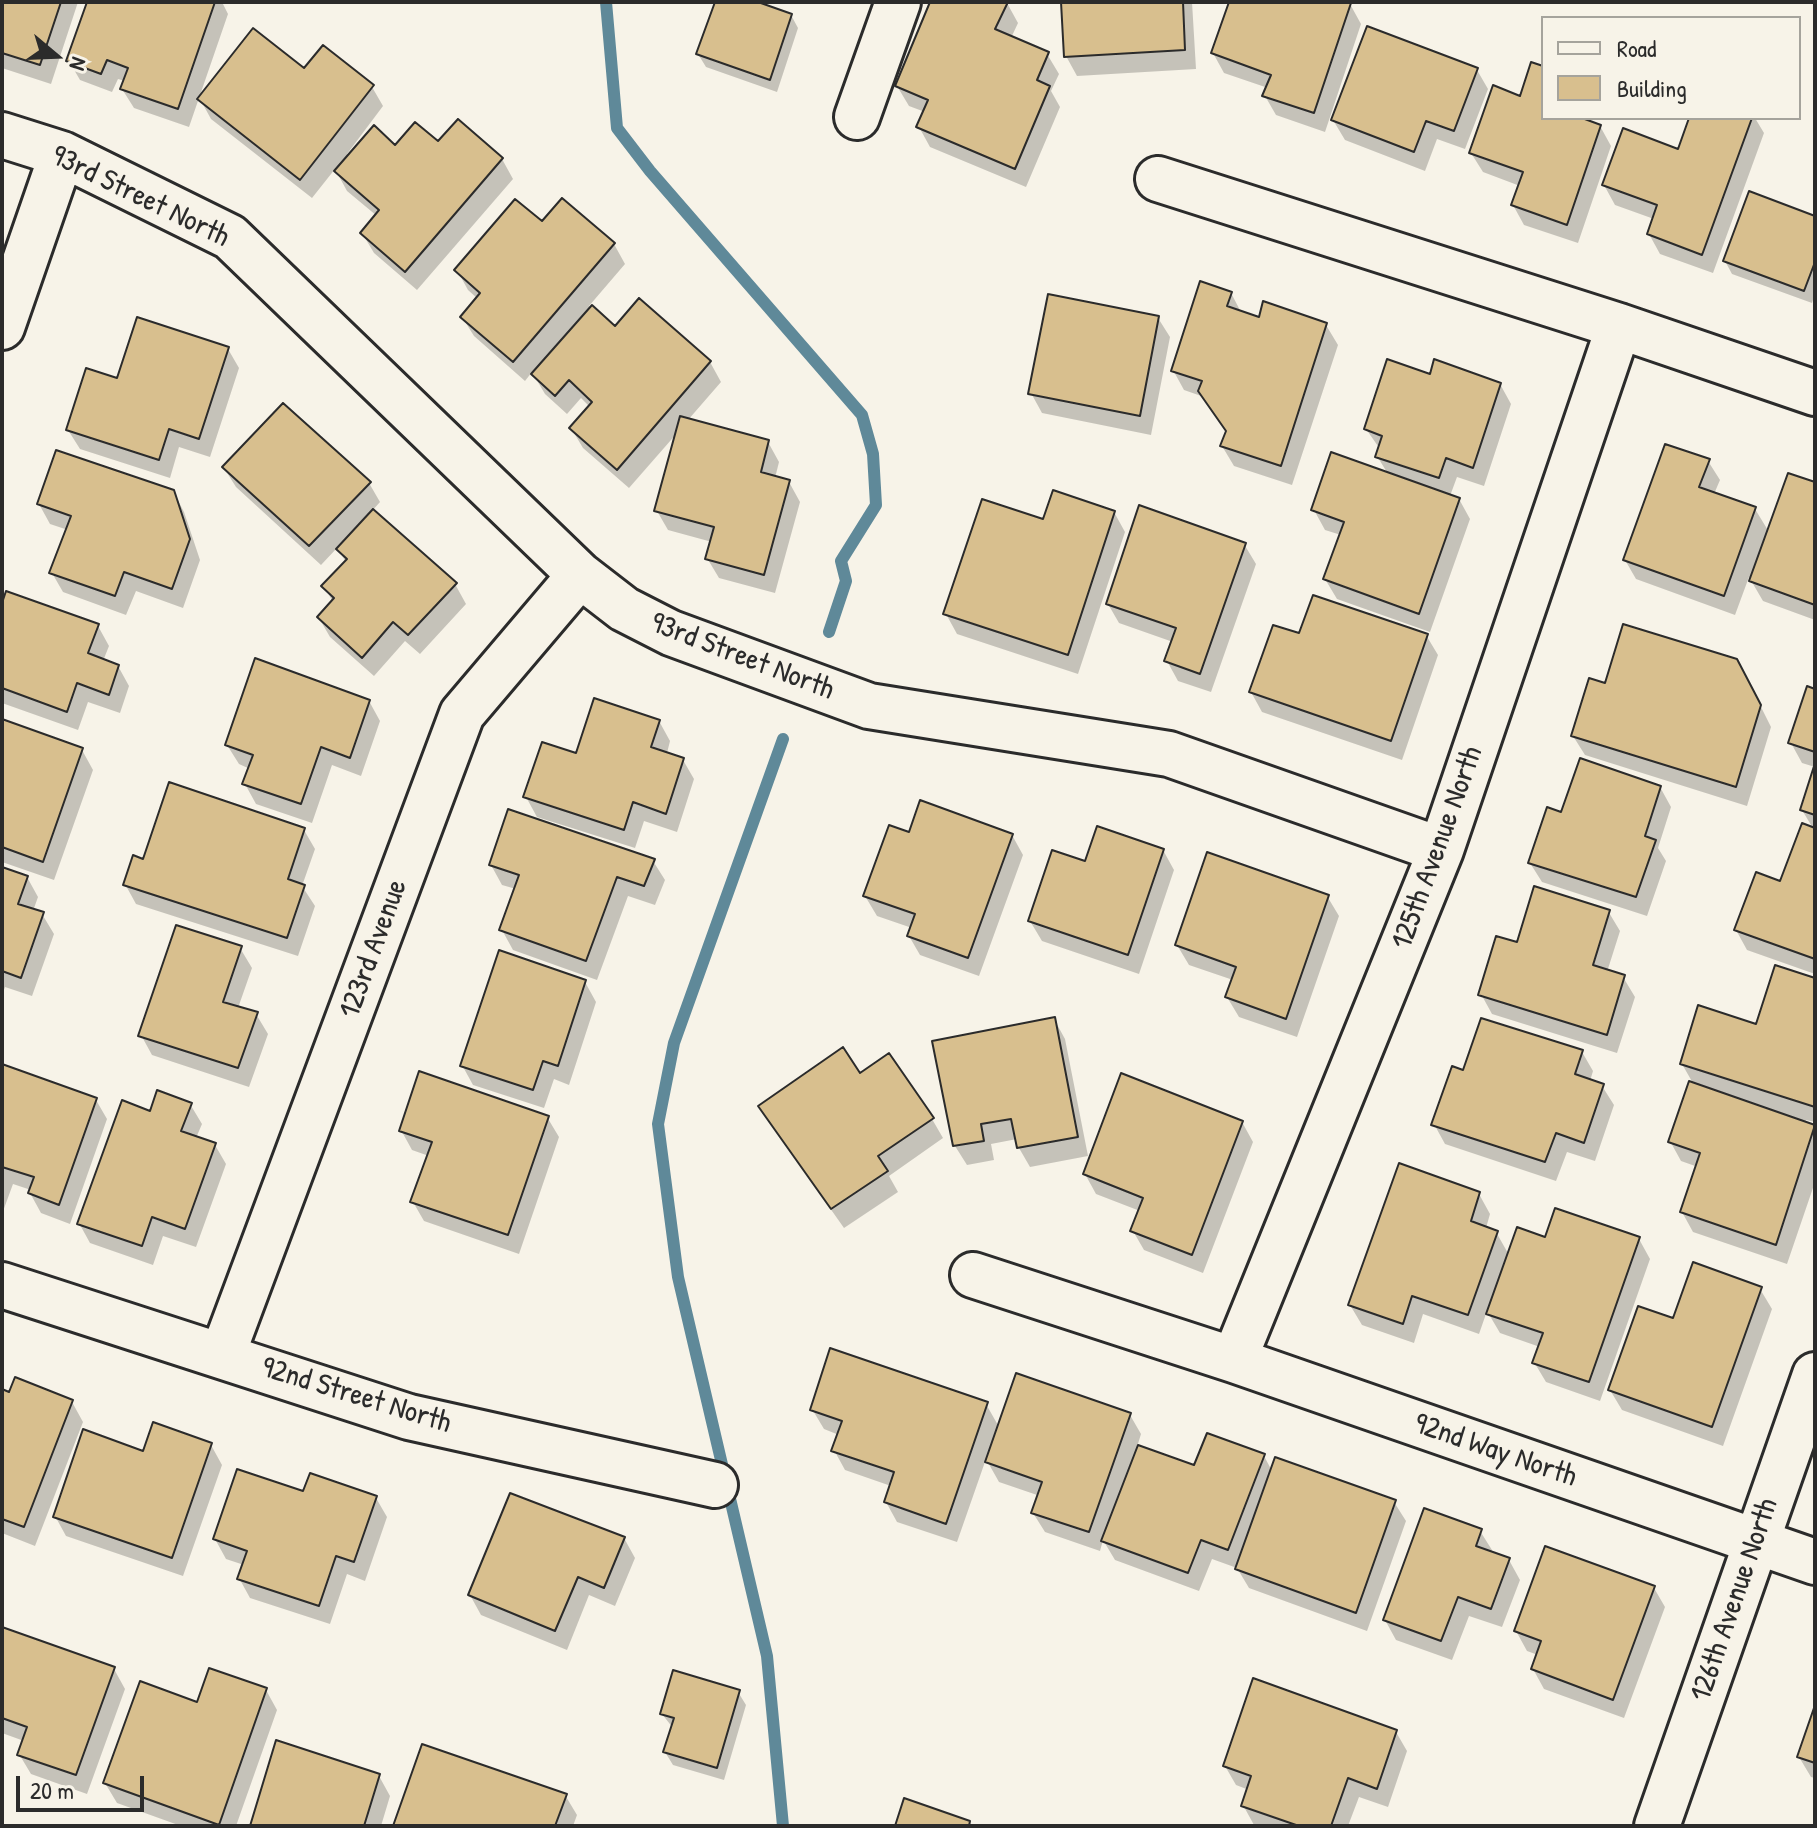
<!DOCTYPE html>
<html>
<head>
<meta charset="utf-8">
<style>
  body { margin:0 }
  #map { position:relative; width:1817px; height:1828px; overflow:hidden; background:#f7f3e8; font-family:"Patrick Hand",sans-serif }
  canvas { display:block }
  .frame { position:absolute; inset:0; border:4px solid #2b2b2b; pointer-events:none }
  .legend { position:absolute; left:1541px; top:16px; width:260px; height:104px; box-sizing:border-box; background:#f7f3e8; border:2px solid #a5a39c; margin:0; padding:10px 14px; list-style:none; font-size:24px; color:#2b2b2b }
  .legend li { display:flex; align-items:center; gap:16px; height:40px }
  .legend b { width:40px; border:2px solid #a5a39c }
  .north { position:absolute; left:16px; top:16px; width:80px; height:80px; -webkit-text-stroke:6px #f7f3e8; paint-order:stroke; rotate:109deg; font-size:22px; font-weight:700; line-height:32px; text-align:center; color:#2b2b2b }
  .north::after { content:''; display:block; margin:auto; width:28px; height:36px; background:#2b2b2b; clip-path:polygon(50% 0,100% 100%,50% 72%,0 100%) }
  .scale { position:absolute; left:16px; top:1776px; width:128px; height:36px; box-sizing:border-box; border:4px solid #2b2b2b; border-top:0; padding-left:10px; font-size:24px; line-height:28px; white-space:nowrap; color:#2b2b2b; -webkit-text-stroke:6px #f7f3e8; paint-order:stroke }
</style>
</head>
<body>
<div id="map">
<canvas width="1817" height="1828"></canvas>
<div class="frame"></div>
<ul class="legend">
<li><b style="height:10px;background:#f7f3e8"></b>Road</li>
<li><b style="height:22px;background:#d8bf8e"></b>Building</li>
</ul>
<div class="north">N</div>
<div class="scale">20 m</div>
</div>
<script>
const g = document.querySelector('canvas').getContext('2d');
g.lineJoin = 'round';
function fillPath(path, color) {
  g.fillStyle = color;
  g.fill(path, 'evenodd');
}
function toPath(rows) {
  const path = new Path2D();
  for (const r of rows) {
    path.moveTo(r[0], r[1]);
    for (let i = 2; i < r.length; i += 2) path.lineTo(r[i], r[i + 1]);
  }
  return path;
}
function strokePath(path, color, width, dash) {
  g.strokeStyle = color;
  g.lineWidth = width;
  g.lineCap = dash ? 'butt' : 'round';
  g.setLineDash(dash || []);
  g.stroke(path);
}
function write(font, color, halo, rows, align = 'center') {
  g.font = font + ' "Patrick Hand",sans-serif';
  g.lineWidth = 6;
  g.setLineDash([]);
  g.textBaseline = 'middle';
  g.strokeStyle = halo;
  g.fillStyle = color;
  for (const [text, x, y, turn = 0] of rows) {
    g.save();
    g.translate(x, y);
    g.rotate((+turn || 0) * Math.PI / 180);
    g.textAlign = isNaN(turn) ? turn : align;
    if (halo) g.strokeText(text, 0, 0);
    g.fillText(text, 0, 0);
    g.restore();
  }
}
const shadow = toPath([
  [2,2,78,2,51,84,2,68],
  [89,2,222,2,228,14,189,127,134,108,122,89,125,81,118,79,112,92,80,80,69,61],
  [717,2,752,2,791,15,798,28,777,92,706,67,698,54],
  [932,2,1007,3,1018,23,1011,38,1047,54,1059,74,1051,91,1060,107,1026,187,930,147,919,127,925,112,909,106,897,86],
  [1063,2,1192,2,1196,69,1077,76,1066,56],
  [1231,2,1344,2,1350,4,1361,24,1325,132,1276,115,1265,96,1268,88,1224,73,1213,53],
  [1543,68,1543,118,1591,118,1589,122,1600,126,1611,146,1578,243,1524,225,1513,205,1520,186,1483,172,1471,153,1521,98],
  [1477,70,1488,89,1465,149,1437,139,1425,171,1345,140,1333,120],
  [304,71,372,87,383,106,347,154,349,156,396,148,502,159,513,179,417,290,374,253,362,233,377,216,347,191,335,169,312,198,211,119,200,99],
  [1691,118,1755,118,1764,133,1713,273,1660,254,1649,234,1654,219,1615,205,1604,185,1679,151],
  [1815,218,1815,293,1812,303,1732,274,1725,261],
  [542,224,614,244,625,264,589,306,615,328,710,362,721,382,688,420,768,442,779,462,775,478,789,482,800,502,775,593,719,578,707,558,712,542,668,530,657,511,678,432,629,488,583,448,571,428,590,407,581,398,567,414,545,394,532,372,525,381,474,336,462,317,478,299,468,290,457,270],
  [1231,293,1242,314,1260,320,1326,325,1338,345,1292,485,1234,466,1222,446,1228,433,1204,397,1184,390,1173,370],
  [1158,318,1170,337,1151,435,1042,413,1031,393],
  [228,349,239,368,210,457,179,447,170,478,80,449,68,430,118,381],
  [1432,376,1500,384,1511,404,1484,486,1457,477,1450,496,1459,499,1470,519,1430,632,1337,599,1325,579,1341,535,1325,530,1314,510,1388,474,1377,456,1380,449,1366,429],
  [1708,461,1720,480,1714,494,1755,509,1769,532,1815,484,1815,620,1763,601,1749,577,1735,615,1636,579,1625,560],
  [224,468,369,483,380,502,372,511,455,584,466,604,420,654,405,641,374,676,330,637,319,618,333,602,324,586,346,562,337,548,321,565,236,487],
  [173,491,184,512,200,560,183,608,136,591,126,615,63,592,52,573,68,530,50,524,39,504],
  [1114,512,1125,532,1078,674,957,634,946,614,1045,522],
  [1244,544,1256,564,1211,692,1178,681,1167,661,1173,642,1119,623,1108,604],
  [2,608,98,626,109,646,103,661,118,666,129,686,120,713,88,702,78,730,2,703],
  [1426,635,1438,655,1402,760,1262,712,1251,692,1301,636],
  [1748,681,1771,727,1747,806,1585,755,1573,736,1607,685],
  [1815,691,1815,767,1802,763,1791,743],
  [369,701,380,721,361,776,332,765,312,823,256,804,245,784,250,769,239,764,227,745],
  [2,721,82,750,93,770,54,880,2,862],
  [659,721,670,741,667,753,683,760,694,779,677,832,644,821,635,848,537,817,526,797,577,755],
  [1815,770,1815,974,1747,950,1736,930,1781,883,1814,830,1802,810],
  [1660,787,1671,807,1658,848,1666,861,1647,916,1542,882,1530,863,1563,815],
  [304,830,315,849,302,886,315,906,298,956,136,904,125,884,144,861],
  [910,834,1012,835,1023,855,979,976,920,955,909,936,912,928,877,916,865,896],
  [1163,850,1174,870,1139,974,1042,941,1030,921,1086,864],
  [653,861,665,880,655,905,628,896,597,980,513,950,502,930,516,889,502,885,491,865],
  [2,869,27,877,38,897,33,911,42,914,54,934,32,996,5,987,2,995],
  [1327,896,1339,916,1297,1037,1239,1017,1227,997,1233,980,1189,965,1177,945],
  [1608,911,1620,931,1607,972,1623,977,1635,997,1617,1053,1492,1014,1481,994,1518,945],
  [240,948,252,968,238,1008,256,1014,268,1034,249,1087,152,1055,141,1035],
  [1815,980,1815,1122,1806,1120,1805,1123,1815,1127,1815,1182,1787,1264,1693,1232,1682,1212,1698,1167,1681,1161,1670,1141,1694,1085,1682,1064,1757,1026],
  [585,982,596,1002,569,1085,554,1079,544,1108,473,1085,462,1065],
  [1054,1019,1065,1039,1088,1156,1030,1167,1019,1148,1017,1139,991,1144,994,1160,967,1165,955,1146,935,1043],
  [1582,1052,1593,1071,1590,1081,1602,1086,1614,1105,1595,1161,1567,1152,1556,1181,1445,1144,1434,1124],
  [2,1066,96,1100,107,1119,70,1224,41,1213,30,1193,31,1190,13,1184,2,1214],
  [860,1076,932,1119,943,1138,889,1176,898,1192,844,1228,772,1126],
  [190,1104,202,1124,196,1138,215,1145,226,1164,196,1247,163,1236,153,1265,90,1243,79,1223,151,1113],
  [547,1117,559,1137,519,1254,424,1221,413,1202,429,1156,412,1150,401,1130],
  [1242,1122,1253,1142,1203,1273,1144,1250,1133,1231,1140,1211,1096,1194,1085,1174],
  [1479,1194,1490,1214,1486,1228,1496,1232,1509,1255,1546,1239,1639,1239,1650,1259,1600,1401,1546,1382,1534,1362,1540,1347,1500,1333,1487,1311,1479,1334,1423,1314,1414,1343,1362,1325,1350,1305],
  [1760,1289,1772,1309,1723,1446,1622,1410,1610,1390,1674,1321],
  [2,1392,72,1402,83,1422,35,1546,2,1533],
  [986,1404,999,1427,1130,1415,1141,1434,1137,1447,1195,1468,1264,1456,1272,1471,1394,1502,1406,1521,1367,1631,1249,1588,1237,1568,1212,1559,1199,1591,1115,1560,1103,1540,1100,1551,1045,1532,1033,1513,1040,1496,999,1482,986,1459,957,1542,897,1522,886,1502,891,1486,845,1470,834,1450,839,1435,824,1429,812,1409],
  [211,1445,222,1465,183,1576,66,1536,55,1516,144,1454],
  [304,1494,376,1498,387,1517,365,1581,347,1574,330,1624,250,1598,239,1578,244,1565,226,1559,215,1539],
  [1480,1531,1492,1550,1491,1553,1509,1560,1520,1580,1502,1627,1469,1616,1452,1660,1396,1640,1385,1620],
  [624,1538,635,1558,615,1606,589,1595,567,1650,481,1615,470,1595],
  [1654,1588,1665,1607,1624,1718,1544,1689,1533,1669,1538,1655,1527,1651,1516,1631],
  [2,1629,114,1669,125,1689,87,1794,31,1774,19,1754,24,1741,2,1733],
  [266,1690,277,1710,236,1826,181,1826,117,1803,105,1783],
  [738,1692,746,1705,724,1780,673,1765,665,1752,673,1728,662,1714],
  [1815,1711,1815,1778,1811,1777,1799,1757],
  [1396,1732,1407,1751,1388,1807,1359,1797,1348,1826,1254,1825,1243,1805,1249,1790,1236,1785,1225,1766],
  [379,1776,390,1796,381,1826,252,1826],
  [565,1795,577,1815,573,1826,395,1826]
]);
const stream = toPath([
  [606,2,617,128,650,171,862,415,873,454,876,505,841,561,846,581,829,632],
  [783,739,674,1043,658,1124,678,1277,767,1656,783,1826]
]);
const building = toPath([
  [2,2,61,2,40,65,2,53,2,2],
  [87,2,215,2,178,109,120,89,128,68,107,60,101,74,66,61,87,2],
  [715,2,758,2,792,14,770,80,696,54,715,2],
  [930,2,1008,2,995,29,1049,52,1037,80,1050,86,1015,169,916,127,928,100,895,86,930,2],
  [1061,2,1183,2,1185,50,1064,57,1061,2],
  [1229,2,1351,3,1314,113,1262,96,1271,75,1211,53,1229,2],
  [1367,26,1478,68,1454,131,1426,121,1414,152,1331,120,1367,26],
  [253,28,304,68,323,45,374,85,300,180,197,99,253,28],
  [1531,62,1543,66,1543,118,1582,118,1601,125,1567,225,1511,205,1523,172,1469,153,1493,85,1520,96,1531,62],
  [1689,118,1752,118,1702,255,1647,234,1657,205,1602,185,1623,128,1678,149,1689,118],
  [458,119,503,158,405,272,360,233,379,210,334,171,374,125,395,145,415,122,438,141,458,119],
  [1749,191,1815,216,1815,262,1804,291,1723,261,1749,191],
  [562,198,615,243,513,362,460,317,480,293,454,270,515,199,542,221,562,198],
  [1200,281,1232,292,1227,306,1259,317,1263,301,1327,323,1281,466,1220,446,1226,431,1198,391,1202,381,1171,371,1200,281],
  [1048,294,1159,316,1140,416,1028,394,1048,294],
  [639,298,711,361,617,470,569,428,592,402,569,380,555,396,531,374,592,305,615,326,639,298],
  [137,317,229,347,199,439,169,429,159,460,66,430,86,368,117,378,137,317],
  [1387,359,1430,374,1434,359,1501,383,1473,468,1446,458,1439,478,1375,457,1382,436,1364,429,1387,359],
  [283,403,371,482,309,546,222,467,283,403],
  [680,416,769,440,761,472,790,480,764,575,705,559,714,527,654,511,680,416],
  [1665,444,1710,459,1699,487,1756,507,1724,596,1623,560,1665,444],
  [56,450,174,490,190,539,172,589,124,572,115,596,49,573,71,516,37,504,56,450],
  [1331,452,1460,498,1419,614,1323,579,1344,522,1311,510,1331,452],
  [1788,473,1815,482,1815,605,1749,581,1788,473],
  [1053,490,1115,511,1068,655,943,614,982,499,1043,519,1053,490],
  [1139,505,1246,543,1200,674,1164,661,1176,628,1106,604,1139,505],
  [373,509,457,583,408,635,393,622,362,658,317,617,334,598,321,586,347,559,336,549,373,509],
  [6,591,99,624,88,653,119,665,109,695,77,683,67,712,2,688,2,603,6,591],
  [1313,595,1428,634,1391,741,1249,692,1273,625,1299,633,1313,595],
  [1623,624,1737,659,1761,705,1736,787,1571,736,1589,678,1605,683,1623,624],
  [255,658,370,700,350,758,321,747,301,804,242,784,253,755,225,745,255,658],
  [1807,686,1815,689,1815,752,1788,743,1807,686],
  [594,698,660,720,651,747,684,758,666,814,633,802,624,830,523,797,542,742,576,753,594,698],
  [2,719,83,748,43,862,2,847,2,719],
  [1580,758,1661,786,1645,836,1656,840,1636,897,1528,863,1547,807,1561,812,1580,758],
  [1815,763,1815,815,1800,810,1815,763],
  [169,782,305,828,288,879,305,885,287,938,123,885,133,855,143,859,169,782],
  [920,800,1013,834,968,958,907,936,915,914,863,896,889,825,909,832,920,800],
  [508,809,655,859,644,886,617,877,586,961,499,930,519,875,489,865,508,809],
  [1802,823,1815,828,1815,959,1734,930,1756,872,1780,881,1802,823],
  [1097,826,1164,849,1128,955,1028,921,1052,850,1085,861,1097,826],
  [1207,852,1329,895,1286,1019,1225,997,1236,967,1175,945,1207,852],
  [2,867,28,876,18,904,44,912,21,978,2,971,2,867],
  [1534,886,1610,910,1593,965,1625,975,1607,1035,1478,995,1496,936,1517,942,1534,886],
  [176,925,242,946,223,1002,258,1012,238,1068,138,1036,176,925],
  [499,950,586,980,558,1066,543,1061,533,1090,460,1066,499,950],
  [1775,965,1815,978,1815,1107,1680,1064,1698,1005,1756,1024,1775,965],
  [1055,1017,1078,1137,1017,1148,1011,1119,981,1124,984,1141,953,1146,932,1041,1055,1017],
  [1481,1018,1583,1050,1575,1074,1604,1084,1584,1143,1556,1133,1545,1162,1431,1125,1452,1066,1463,1070,1481,1018],
  [843,1047,860,1073,889,1053,934,1118,878,1156,888,1171,831,1209,758,1106,843,1047],
  [2,1064,97,1098,59,1205,28,1193,34,1177,2,1167,2,1064],
  [419,1071,549,1116,508,1235,410,1202,432,1142,399,1131,419,1071],
  [1121,1073,1243,1121,1192,1255,1130,1231,1143,1198,1083,1174,1121,1073],
  [1689,1081,1815,1125,1776,1245,1680,1212,1700,1153,1668,1142,1689,1081],
  [157,1090,192,1103,181,1131,216,1143,185,1229,152,1217,142,1246,77,1224,122,1100,150,1111,157,1090],
  [1399,1163,1480,1192,1471,1221,1498,1231,1468,1315,1412,1296,1403,1324,1348,1305,1399,1163],
  [1555,1208,1640,1237,1589,1382,1532,1363,1543,1333,1486,1314,1517,1227,1545,1237,1555,1208],
  [1693,1262,1762,1287,1712,1427,1608,1390,1638,1306,1673,1318,1693,1262],
  [830,1348,988,1402,946,1524,884,1502,894,1472,831,1451,842,1421,810,1410,830,1348],
  [1016,1373,1131,1413,1089,1532,1031,1513,1042,1482,985,1462,1016,1373],
  [15,1377,73,1400,24,1527,2,1519,2,1389,9,1392,15,1377],
  [153,1422,212,1443,172,1558,53,1517,83,1429,143,1451,153,1422],
  [1207,1433,1265,1454,1228,1550,1201,1540,1188,1573,1101,1541,1138,1445,1194,1465,1207,1433],
  [1275,1457,1396,1500,1356,1613,1235,1569,1275,1457],
  [237,1469,303,1491,310,1473,377,1496,354,1562,336,1556,319,1606,237,1579,247,1551,213,1539,237,1469],
  [510,1493,625,1537,604,1588,578,1577,555,1631,468,1595,510,1493],
  [1424,1508,1482,1529,1476,1546,1510,1558,1491,1609,1458,1597,1441,1641,1383,1620,1424,1508],
  [1545,1546,1655,1586,1613,1700,1531,1669,1541,1641,1514,1631,1545,1546],
  [2,1627,115,1667,76,1775,17,1755,27,1727,2,1718,2,1627],
  [209,1668,267,1688,219,1825,103,1783,140,1681,197,1702,209,1668],
  [673,1670,740,1690,717,1768,663,1752,674,1718,660,1714,673,1670],
  [1253,1678,1397,1730,1377,1789,1348,1778,1331,1826,1299,1826,1241,1806,1251,1776,1223,1766,1253,1678],
  [1815,1705,1815,1763,1797,1757,1815,1705],
  [276,1740,380,1774,364,1826,250,1826,276,1740],
  [422,1744,567,1794,555,1826,393,1826,422,1744],
  [904,1798,970,1821,969,1826,895,1826,904,1798]
]);
const minor = toPath([
  [857,117,898,2],
  [2,135,62,154,230,237,580,575,624,609,671,633,869,706,1169,754,1441,850],
  [1158,179,1619,326,1815,393],
  [2,327,62,154],
  [973,1275,1234,1360,1815,1562],
  [2,1285,409,1417,715,1485],
  [222,1356,462,714,580,575],
  [1234,1360,1441,850,1619,326],
  [1657,1826,1815,1375]
]);
const streetNames = [
  ["93rd Street North",140,197,26],
  ["93rd Street North",742,657,21],
  ["125th Avenue North",1438,848,-70],
  ["123rd Avenue",374,949,-70],
  ["92nd Street North",356,1396,17],
  ["92nd Way North",1495,1451,19],
  ["126th Avenue North",1735,1600,-71]
];
fillPath(shadow, '#0003');
strokePath(stream, '#5f8999', 12);
fillPath(building, '#d8bf8e');
strokePath(building, '#2b2b2b', 2);
strokePath(minor, '#2b2b2b', 50);
strokePath(minor, '#f7f3e8', 44);
write('30px', '#2b2b2b', '#f7f3e8', streetNames);
</script>
</body>
</html>
